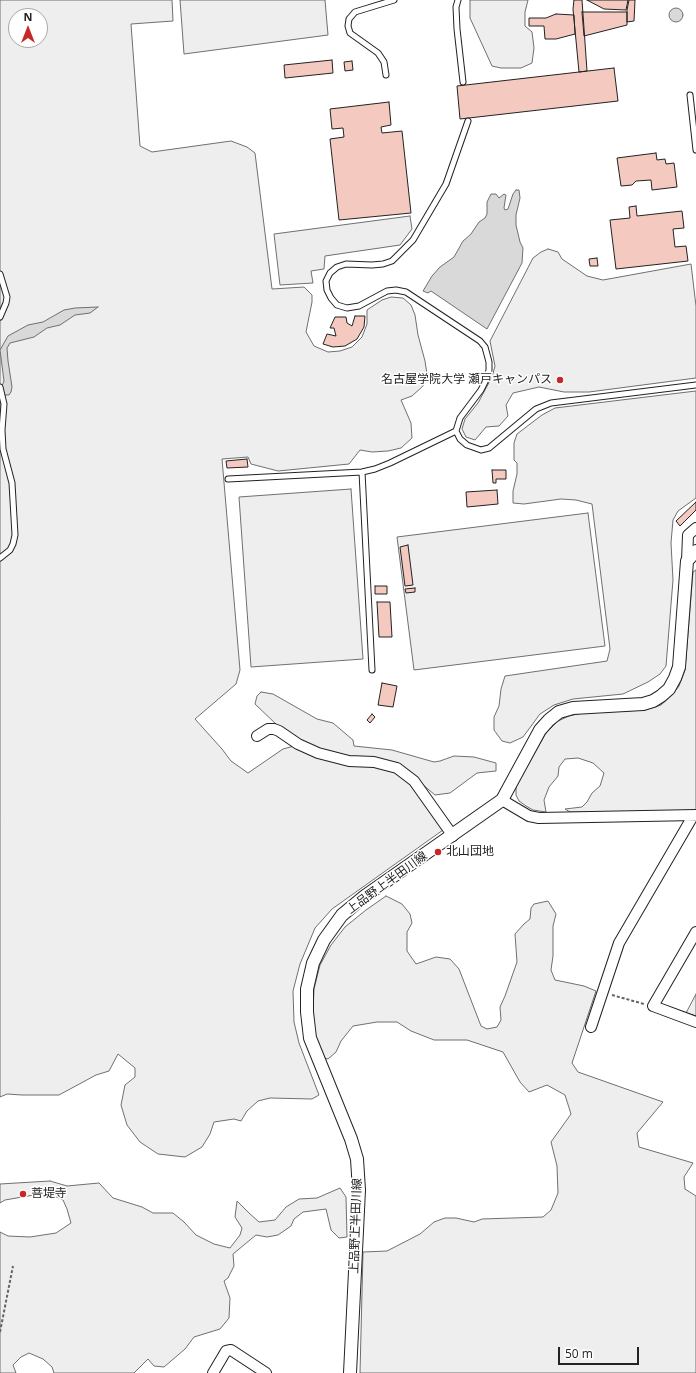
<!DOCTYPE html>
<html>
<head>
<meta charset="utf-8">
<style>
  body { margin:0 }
  #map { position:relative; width:696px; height:1373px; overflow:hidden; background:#fff; font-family:"Open Sans",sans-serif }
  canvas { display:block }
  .north { position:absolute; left:8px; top:8px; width:40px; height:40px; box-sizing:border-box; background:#fff; border:1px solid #a7a7a7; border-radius:50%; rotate:0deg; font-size:11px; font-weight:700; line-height:16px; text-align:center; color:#222 }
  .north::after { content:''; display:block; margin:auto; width:14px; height:18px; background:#c62828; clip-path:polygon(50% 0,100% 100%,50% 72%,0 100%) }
  .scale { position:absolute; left:558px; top:1347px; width:81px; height:18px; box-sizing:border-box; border:2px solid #222; border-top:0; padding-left:5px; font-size:12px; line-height:14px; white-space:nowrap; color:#222; -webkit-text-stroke:3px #fff; paint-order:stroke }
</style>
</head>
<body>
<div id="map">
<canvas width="696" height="1373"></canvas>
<div class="north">N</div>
<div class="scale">50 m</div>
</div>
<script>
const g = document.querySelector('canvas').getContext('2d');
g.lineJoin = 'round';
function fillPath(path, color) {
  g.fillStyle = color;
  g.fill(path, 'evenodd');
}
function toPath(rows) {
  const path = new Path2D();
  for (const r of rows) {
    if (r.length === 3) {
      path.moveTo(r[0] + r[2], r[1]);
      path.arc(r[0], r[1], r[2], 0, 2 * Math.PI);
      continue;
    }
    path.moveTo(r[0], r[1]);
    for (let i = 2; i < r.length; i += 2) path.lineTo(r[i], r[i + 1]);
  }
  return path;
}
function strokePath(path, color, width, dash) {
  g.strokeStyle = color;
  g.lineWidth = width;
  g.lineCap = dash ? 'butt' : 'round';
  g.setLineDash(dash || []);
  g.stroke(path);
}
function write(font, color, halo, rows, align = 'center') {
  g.font = font + ' "Open Sans","Noto Sans JP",sans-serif';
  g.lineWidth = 3;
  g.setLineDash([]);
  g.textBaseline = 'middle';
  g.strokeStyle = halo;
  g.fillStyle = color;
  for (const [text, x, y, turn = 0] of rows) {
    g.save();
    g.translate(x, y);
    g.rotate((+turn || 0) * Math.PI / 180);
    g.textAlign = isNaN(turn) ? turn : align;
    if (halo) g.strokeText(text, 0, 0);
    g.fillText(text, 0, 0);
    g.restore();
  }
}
const green = toPath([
  [0,0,172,0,173,21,131,24,140,146,152,152,231,141,247,147,255,153,272,289,304,287,312,295,312,302,306,332,314,346,328,352,340,351,352,347,362,337,367,324,367,310,382,300,391,297,403,298,411,305,415,315,418,335,425,361,427,374,423,386,412,396,401,400,411,423,412,438,401,448,388,451,372,452,360,450,349,464,278,471,251,464,248,457,222,459,240,670,236,684,195,719,222,749,231,761,248,773,283,749,294,746,392,771,410,783,443,830,332,909,315,928,300,964,293,991,294,1022,299,1043,319,1095,312,1099,270,1098,258,1101,247,1111,241,1121,234,1119,214,1122,210,1134,202,1147,185,1157,158,1154,140,1142,127,1125,121,1105,125,1085,135,1077,135,1068,118,1054,109,1071,96,1075,59,1095,22,1095,7,1094,0,1097,0,0],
  [16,16,40,16,40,40,16,40,16,16],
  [180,0,325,0,328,35,184,54,180,0],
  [470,0,528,0,525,12,525,26,532,32,534,48,532,63,521,68,501,68,492,66,470,18,470,0],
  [548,249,558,252,562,259,587,276,603,280,691,264,696,306,696,378,589,392,564,392,539,387,513,393,506,405,508,416,499,426,486,427,475,440,466,437,462,429,465,419,478,403,492,377,495,366,490,341,533,258,541,252,548,249],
  [696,391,696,498,678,511,673,520,671,543,673,580,666,666,660,674,648,682,623,694,573,699,554,705,540,714,523,737,510,743,502,741,494,730,494,717,499,706,501,689,505,676,607,661,610,649,592,504,576,500,561,499,524,504,513,503,513,491,517,474,517,463,514,460,514,443,517,434,542,415,555,408,696,391],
  [351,489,363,659,251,667,239,497,351,489],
  [588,513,605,646,414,670,397,537,588,513],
  [696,570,696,813,570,812,565,809,582,807,587,802,592,793,600,786,604,773,593,763,578,758,565,759,559,767,558,776,549,787,544,800,546,812,533,810,526,806,519,801,516,795,516,786,546,733,558,721,569,716,582,713,645,710,661,705,672,695,679,686,685,670,693,572,696,570],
  [261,692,273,694,317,719,333,723,353,740,354,746,392,750,434,762,440,761,454,756,474,757,496,763,496,771,477,773,450,793,435,795,422,784,411,772,397,764,342,755,320,749,303,742,278,726,255,704,257,696,261,692],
  [386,896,402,904,410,914,412,923,407,932,407,951,416,964,436,957,450,959,459,969,481,1026,487,1029,497,1027,501,1020,500,1007,505,996,517,962,515,934,524,924,530,919,531,908,534,904,548,901,556,914,553,926,553,956,551,970,555,980,584,986,596,991,572,1063,578,1072,663,1102,637,1133,639,1147,693,1163,684,1177,685,1189,696,1196,696,1373,360,1373,363,1252,387,1251,420,1234,434,1222,445,1218,456,1218,474,1222,482,1219,543,1217,551,1210,558,1193,557,1166,551,1142,571,1114,565,1095,547,1085,529,1092,520,1082,503,1052,467,1040,434,1040,411,1031,397,1022,377,1022,353,1026,341,1041,336,1052,328,1059,324,1058,315,1035,313,1013,314,989,320,965,331,945,345,927,366,910,386,896],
  [696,994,696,1016,686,1013,696,994],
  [50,1181,67,1186,99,1183,113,1198,142,1207,153,1213,173,1213,184,1222,196,1235,214,1244,230,1248,240,1235,242,1228,235,1217,237,1201,249,1213,259,1222,275,1220,286,1207,299,1199,317,1198,340,1188,346,1197,347,1237,339,1238,331,1230,326,1209,303,1212,294,1219,291,1226,278,1235,267,1237,256,1235,233,1254,234,1266,228,1278,224,1281,230,1298,229,1318,220,1329,194,1337,185,1349,164,1367,154,1366,148,1359,134,1373,54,1373,52,1367,43,1359,29,1353,21,1357,13,1365,16,1373,0,1373,0,1232,8,1236,30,1237,56,1233,71,1223,67,1209,63,1200,52,1195,34,1195,5,1200,0,1203,0,1184,50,1181]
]);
const parking = toPath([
  [410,216,412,229,400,245,325,256,324,269,311,271,313,283,280,285,274,234,410,216]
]);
const water = toPath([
  [676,15,7],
  [516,190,519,190,520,198,516,215,516,225,520,242,523,248,522,263,487,329,431,291,428,293,423,291,432,276,440,267,454,257,463,241,471,234,479,222,485,218,487,214,487,202,491,194,496,194,499,198,504,194,506,195,504,208,505,210,508,209,513,194,516,190],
  [98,307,90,313,75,315,60,325,47,328,34,337,10,343,7,348,8,361,12,387,11,392,9,395,5,395,0,399,0,386,2,386,4,381,0,350,8,336,28,325,43,322,64,310,75,308,98,307]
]);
const building = toPath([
  [574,0,582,0,587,71,579,72,573,9,574,0],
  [587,0,628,0,626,10,604,9,587,0],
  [629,0,635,0,634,21,627,22,627,10,629,0],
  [582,12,627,12,627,25,584,36,582,12],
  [556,14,574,15,575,34,556,39,545,39,544,26,529,26,529,18,546,18,556,14],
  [332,60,333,73,285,78,284,65,332,60],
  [352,61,353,70,345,71,344,62,352,61],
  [614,68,618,101,460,119,457,86,614,68],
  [389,102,391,125,381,127,382,133,402,131,411,213,339,220,330,139,344,137,343,128,332,129,330,109,389,102],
  [656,153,657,160,665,159,666,164,674,163,677,187,652,190,651,180,636,181,632,185,621,186,617,158,656,153],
  [636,206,637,216,682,211,684,228,673,229,675,247,686,246,688,261,616,269,610,220,630,218,629,207,636,206],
  [597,258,598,266,590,266,589,259,597,258],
  [355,316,365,316,364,327,357,339,345,346,333,347,323,344,327,334,336,336,334,328,330,328,335,317,346,317,347,323,352,326,355,316],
  [247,459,248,467,227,468,226,461,247,459],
  [492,470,506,470,506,479,496,479,496,483,493,483,492,470],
  [497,490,498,504,467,507,466,492,497,490],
  [696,502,696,510,680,526,676,521,696,502],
  [408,545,413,585,405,586,400,547,408,545],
  [375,586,387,586,387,594,375,594,375,586],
  [415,588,415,592,406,593,405,589,415,588],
  [377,602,390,602,392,637,379,637,377,602],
  [382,683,397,686,393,707,378,705,382,683],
  [372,714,375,717,370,723,367,720,372,714]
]);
const path = toPath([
  [612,995,644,1004],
  [0,1332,13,1266]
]);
const service = toPath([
  [458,0,456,7,457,29,463,82],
  [386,75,384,62,378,53,350,33,348,26,349,19,355,12,394,0],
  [690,95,696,150],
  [468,121,446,184,413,240,392,261,383,264,372,265,346,264,337,267,330,273,326,281,327,290,331,298,337,305,347,308,359,306,387,291,396,290,406,292,480,341,485,347,489,362,489,370,486,380,481,390,460,418,456,431,460,439,467,445,481,450,489,448,536,409,551,403,696,385],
  [0,274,7,297,6,303,0,317],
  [0,387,4,404,2,430,3,449,12,483,15,535,13,544,10,550,0,558],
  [362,472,372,670],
  [228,479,362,472,375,469,390,463,456,431]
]);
const minor = toPath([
  [687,561,688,535,696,528],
  [257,736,268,729,274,729,279,731,298,744,318,753,349,761,374,762,397,768,414,781,453,836],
  [502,800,529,816,539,818,696,815],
  [696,932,653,1006,696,1022],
  [591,1027,619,943,693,816],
  [213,1373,226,1351,231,1350,266,1373]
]);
const tertiary = toPath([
  [350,1373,359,1190,357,1159,351,1139,310,1038,307,1012,307,989,313,963,324,940,342,915,365,896,502,800,540,730,549,720,559,712,573,708,643,704,653,701,661,696,669,689,675,678,679,667,687,561,696,551]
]);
const markers = [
  [560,380,4,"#c62828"],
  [438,852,4,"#c62828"],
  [23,1194,4,"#c62828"]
];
const poiNames = [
  ["名古屋学院大学 瀬戸キャンパス",552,380,"right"],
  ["北山団地",446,852],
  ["菩堤寺",31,1194]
];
const streetNames = [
  ["上品野上半田川線",387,883,-36],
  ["上品野上半田川線",356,1226,-88]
];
fillPath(green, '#eee');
strokePath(green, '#6f6f6f', 1);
fillPath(parking, '#ededed');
strokePath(parking, '#6f6f6f', 1);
fillPath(water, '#d9d9d9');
strokePath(water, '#6f6f6f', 1);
fillPath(building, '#f3c9c0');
strokePath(building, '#222', 1);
strokePath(service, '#222', 7);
strokePath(minor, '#222', 12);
strokePath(tertiary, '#222', 14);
strokePath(path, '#646464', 2, [3, 2]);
strokePath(service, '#fff', 5);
strokePath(minor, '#fff', 10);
strokePath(tertiary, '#fff', 12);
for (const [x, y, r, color] of markers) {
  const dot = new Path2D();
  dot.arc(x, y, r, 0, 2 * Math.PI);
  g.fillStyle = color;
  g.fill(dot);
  strokePath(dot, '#fff', 1.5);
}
write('12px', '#222', '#fff', poiNames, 'left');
write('12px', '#222', '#fff', streetNames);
</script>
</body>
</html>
